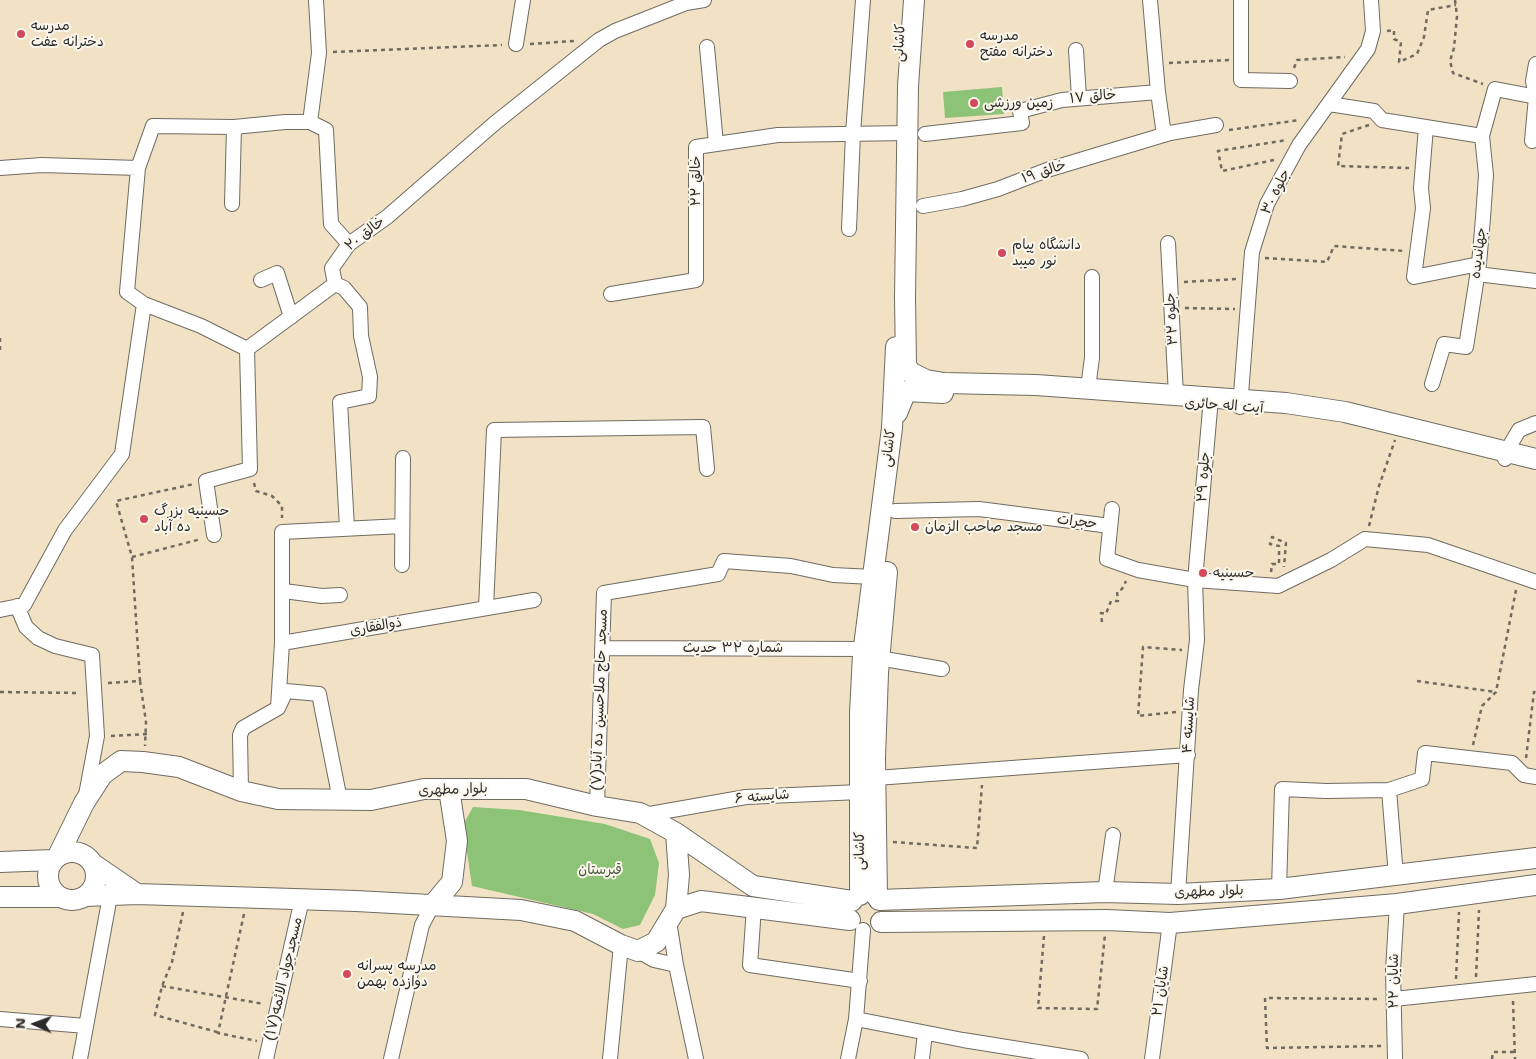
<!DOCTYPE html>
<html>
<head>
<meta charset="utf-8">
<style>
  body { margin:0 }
  #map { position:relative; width:1536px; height:1059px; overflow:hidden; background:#f1e2c5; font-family:"Shantell Sans",sans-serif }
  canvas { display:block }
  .north { position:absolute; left:10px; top:999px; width:50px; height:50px; -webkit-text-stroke:4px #fbf7ec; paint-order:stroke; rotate:272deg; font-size:14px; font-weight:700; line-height:20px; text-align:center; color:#2b2b2b }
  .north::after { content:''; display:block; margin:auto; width:18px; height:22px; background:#2b2b2b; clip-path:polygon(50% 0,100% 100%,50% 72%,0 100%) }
</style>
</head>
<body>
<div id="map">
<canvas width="1536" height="1059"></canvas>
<div class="north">N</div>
</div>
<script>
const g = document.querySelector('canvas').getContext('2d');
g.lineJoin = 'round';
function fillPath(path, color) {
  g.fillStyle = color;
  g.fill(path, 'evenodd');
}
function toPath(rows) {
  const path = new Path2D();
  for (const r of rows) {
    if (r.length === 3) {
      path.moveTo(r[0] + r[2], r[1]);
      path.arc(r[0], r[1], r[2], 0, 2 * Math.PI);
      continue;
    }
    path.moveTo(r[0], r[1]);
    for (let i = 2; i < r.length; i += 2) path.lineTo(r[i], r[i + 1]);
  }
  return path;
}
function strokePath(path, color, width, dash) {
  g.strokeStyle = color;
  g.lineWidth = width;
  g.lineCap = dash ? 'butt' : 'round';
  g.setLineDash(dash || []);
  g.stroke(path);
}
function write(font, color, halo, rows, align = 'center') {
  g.font = font + ' "Shantell Sans","Playpen Sans Arabic",sans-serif';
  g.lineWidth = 4;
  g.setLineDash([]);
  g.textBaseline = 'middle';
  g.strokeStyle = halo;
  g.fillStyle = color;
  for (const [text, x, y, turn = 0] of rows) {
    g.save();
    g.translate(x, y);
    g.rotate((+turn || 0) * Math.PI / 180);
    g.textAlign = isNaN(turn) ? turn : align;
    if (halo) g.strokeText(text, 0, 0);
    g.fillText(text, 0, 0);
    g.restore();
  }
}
const green = toPath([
  [1002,87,1004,114,945,118,943,92],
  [473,807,519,810,605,824,650,839,659,863,655,895,640,925,623,929,593,914,472,886,463,825]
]);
const path = toPath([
  [1455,0,1457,16,1454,48,1450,61,1453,73,1483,84],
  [1387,31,1394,30,1394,39,1401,42,1399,62,1417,54,1424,37,1428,10,1456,5],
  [530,44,574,41],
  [333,52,502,45],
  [1169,63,1229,60],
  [1294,68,1297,60,1345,57],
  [1369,125,1342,134,1338,166,1409,168],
  [1229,130,1300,120],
  [1274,160,1222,171,1218,151,1287,140],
  [1265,258,1327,262,1334,246,1404,251],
  [1184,282,1236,279],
  [1185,308,1235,309],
  [0,338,0,354],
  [254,483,256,491,272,496,282,506,282,518],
  [1369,526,1379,486,1395,440],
  [132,557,201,539],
  [1271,572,1272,564,1279,564,1279,546,1270,544,1272,537,1286,543,1284,567],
  [1102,622,1101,613,1106,614,1111,601,1118,601,1117,592,1122,589,1126,581],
  [140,681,146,722,145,746],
  [1417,681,1496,692],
  [108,683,140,681,132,557,116,501,194,484],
  [0,692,80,693],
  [1176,712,1138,716,1143,647,1182,650],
  [111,736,147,734],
  [1473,745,1482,706,1496,692,1516,590],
  [1526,758,1534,692,1536,692],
  [893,842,977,848,982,785],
  [183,912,172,962,162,986,155,1015,217,1032],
  [244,914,218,1033,257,1041],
  [1044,936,1038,1008,1097,1009,1105,935],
  [1476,977,1479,910],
  [1456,979,1459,912],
  [162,986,264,1004],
  [1513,1001,1515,1059],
  [1381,1046,1267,1048,1265,998,1381,999],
  [1492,1059,1493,1052,1514,1052]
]);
const street = toPath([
  [1150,0,1158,92,1164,135],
  [1241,0,1241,80,1290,81],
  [516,44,523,0],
  [707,47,716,144],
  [1076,50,1079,98],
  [1329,104,1374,111,1382,120,1482,136,1486,175,1483,218,1479,264,1466,347,1444,344,1432,384],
  [310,122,319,53,316,0],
  [1426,127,1421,188,1423,208,1414,277,1479,264],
  [925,134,1022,123,1020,111,1062,100,1158,92],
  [1482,136,1495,89,1536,97],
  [1532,141,1536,97,1533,81,1536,64],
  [0,168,42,165,138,168,127,292,144,304,201,326,247,349],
  [138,168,153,126,234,127,285,122,310,122,326,130,331,224,349,244],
  [232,204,234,127],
  [923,206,962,199,998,189,1047,170,1170,133,1216,125],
  [849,229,853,133,863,0],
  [1168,243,1176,395],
  [1477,274,1536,281],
  [261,280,277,273,291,317],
  [335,284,344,288,360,307,361,336,370,377,369,396,340,402,347,528],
  [611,294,696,280,696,147,778,135,907,133],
  [1088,388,1092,358,1092,277],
  [1240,407,1252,252,1267,204,1299,145,1368,49,1373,31,1371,0],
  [1505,459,1506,452,1519,430,1536,423],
  [1112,509,1107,559,1138,570,1195,580,1278,586,1331,560,1365,539,1428,545,1536,582],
  [895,511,979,509,1110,526],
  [214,535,206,481,250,469,247,349,335,284,332,268,349,244,387,217,495,123,599,40,615,31,686,3,704,0],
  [402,565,403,458],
  [284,591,322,596,340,595],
  [17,606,26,627,38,638,55,646,92,655,97,736,86,795],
  [486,608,494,430,703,427,707,469],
  [0,610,24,605,65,530,122,454,144,304],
  [282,643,282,532,402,526],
  [602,648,863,649],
  [879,658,942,669],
  [278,708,282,643,534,600],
  [1389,790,1396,876],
  [241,791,240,735,243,728,278,708,286,691,319,694,340,800],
  [597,806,604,593,718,574,724,561,791,566,833,575,873,577],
  [644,815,746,797,860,792,876,778,1188,755],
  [1279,889,1282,789,1326,791,1389,790,1422,779,1425,753,1512,763,1524,775,1536,777],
  [1105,892,1113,835],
  [1178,894,1191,690,1197,640,1195,580,1211,398],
  [754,907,750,965,860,981],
  [638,951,654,960,676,965,669,921],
  [676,965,696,1059],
  [1394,999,1536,984],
  [0,1019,86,1026],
  [856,1019,963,1040,1081,1059],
  [80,1059,110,896],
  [266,1059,302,899],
  [391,1059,422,925,432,906],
  [610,1059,621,945],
  [848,1059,856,1019,863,930],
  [922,1059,925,1033],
  [1152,1059,1170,923],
  [1395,1059,1393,970,1397,904]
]);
const secondary = toPath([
  [914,0,908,86,905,297,906,365,910,372,926,380,944,383,1036,385,1286,403,1345,412,1536,459],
  [897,413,906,391,943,393],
  [676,833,679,875,676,909],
  [72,876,24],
  [58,856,84,803,102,775,121,761,143,762,179,767,241,791,278,799,371,800,424,789,526,789,597,806,640,813,676,833,753,886,852,901],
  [0,862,53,860],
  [93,864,137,894],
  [860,895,860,713,863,654,892,428,896,347],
  [85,896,137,894,356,901,521,910,575,921,621,945,638,951,656,942,676,909,701,901,850,920],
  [0,897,60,897],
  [877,897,875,758,878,673,887,572],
  [879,900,1105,892,1178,894,1279,889,1536,858],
  [432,906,452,882,457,841,449,789],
  [881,922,1107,920,1170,923,1397,904,1536,885]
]);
const markers = [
  [21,34,5,"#d1495b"],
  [970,44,5,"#d1495b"],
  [974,103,5,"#d1495b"],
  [1002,253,5,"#d1495b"],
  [144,519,5,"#d1495b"],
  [915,527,5,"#d1495b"],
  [1203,573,5,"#d1495b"],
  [347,974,5,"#d1495b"]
];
const poiNames = [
  ["مدرسه",31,26],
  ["دخترانه عفت",31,42],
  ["مدرسه",980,36],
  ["دخترانه مفتح",980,52],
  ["زمین ورزشی",984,103],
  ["دانشگاه پیام",1012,245],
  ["نور میبد",1012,261],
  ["حسینیه بزرگ",154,511],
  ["ده آباد",154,527],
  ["مسجد صاحب الزمان",925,527],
  ["حسینیه",1213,573],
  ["مدرسه پسرانه",357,966],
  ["دوازده بهمن",357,982]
];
const streetNames = [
  ["کاشانی",900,43,-87],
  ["خالق ۱۷",1093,97,-5],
  ["خالق ۱۹",1044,172,-19],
  ["خالق ۲۲",696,181,-90],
  ["جلوه ۳۰",1276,192,-64],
  ["خالق ۲۰",365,234,-38],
  ["جهاندیده",1479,253,-83],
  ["جلوه ۳۲",1172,319,-93],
  ["آیت اله حائری",1224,406,4],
  ["کاشانی",889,448,-83],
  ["جلوه ۲۹",1204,477,-86],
  ["حجرات",1077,522,7],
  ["ذوالفقاری",376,627,-10],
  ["شماره ۳۲ حدیث",733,648],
  ["مسجد حاج ملاحسین ده آباد(۷)",600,700,-88],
  ["شایسته ۴",1189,725,-87],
  ["بلوار مطهری",453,790,-2],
  ["شایسته ۶",762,797,-5],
  ["کاشانی",860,851,-90],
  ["بلوار مطهری",1209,892,-2],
  ["مسجدجواد الائمه(۱۷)",284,979,-77],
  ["شایان ۲۲",1394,981,-90],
  ["شایان ۲۱",1161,991,-82]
];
const parkNames = [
  ["قبرستان",600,870]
];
fillPath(green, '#8dc376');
strokePath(street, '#706b61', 16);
strokePath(secondary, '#706b61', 22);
strokePath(path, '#706b61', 2.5, [4, 4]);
strokePath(street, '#fff', 14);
strokePath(secondary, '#fff', 20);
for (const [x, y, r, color] of markers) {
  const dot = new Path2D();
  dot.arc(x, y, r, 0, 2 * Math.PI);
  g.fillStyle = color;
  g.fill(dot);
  strokePath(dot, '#fbf7ec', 2);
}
write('14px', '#2b2b2b', '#fbf7ec', poiNames, 'left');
write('14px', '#2b2b2b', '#fbf7ec', streetNames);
write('14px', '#485942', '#fbf7ec', parkNames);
</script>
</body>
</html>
